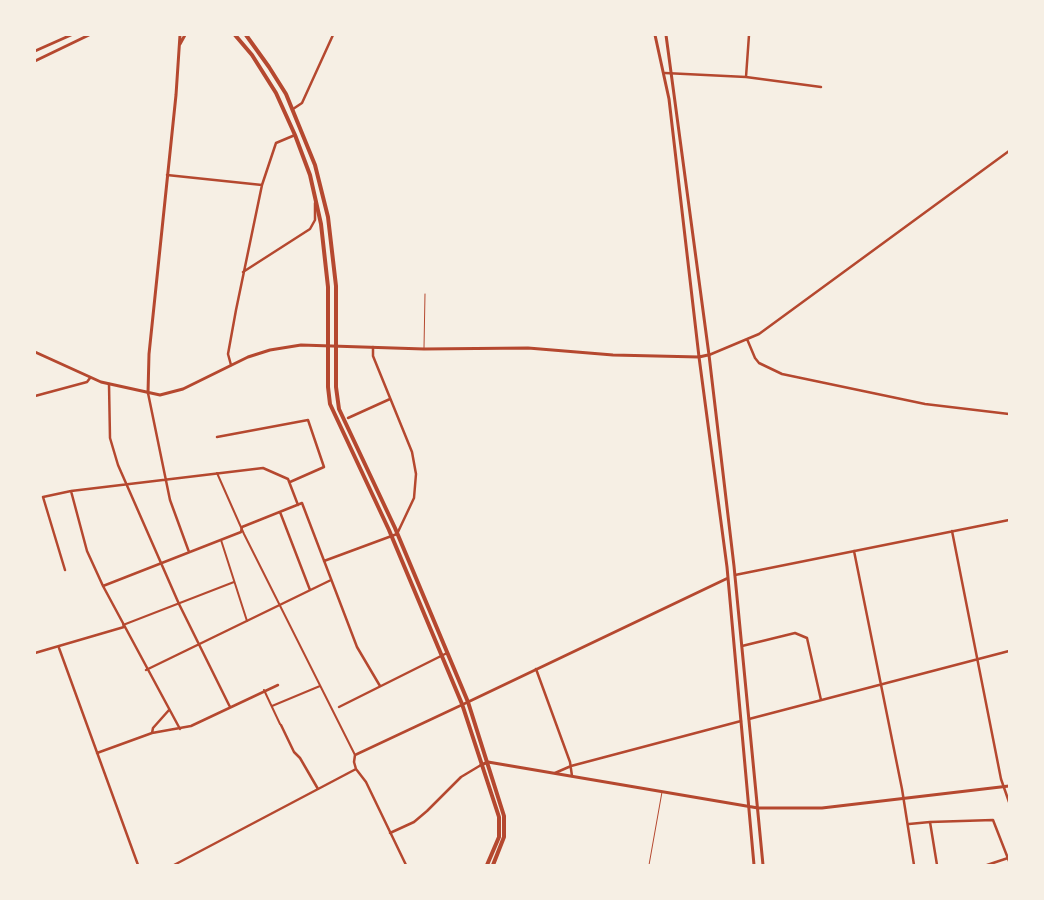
<!DOCTYPE html>
<html>
<head>
<meta charset="utf-8">
<style>
  body { margin:0 }
  #map { position:relative; width:1044px; height:900px; overflow:hidden; background:#f6efe4; font-family:Raleway,sans-serif }
  canvas { display:block }
  .frame { position:absolute; inset:0; border:36px solid #f6efe4; pointer-events:none }
</style>
</head>
<body>
<div id="map">
<canvas width="1044" height="900"></canvas>
<div class="frame"></div>
</div>
<script>
const g = document.querySelector('canvas').getContext('2d');
g.lineJoin = 'round';
function toPath(rows) {
  const path = new Path2D();
  for (const r of rows) {
    path.moveTo(r[0], r[1]);
    for (let i = 2; i < r.length; i += 2) path.lineTo(r[i], r[i + 1]);
  }
  return path;
}
function strokePath(path, color, width, dash) {
  g.strokeStyle = color;
  g.lineWidth = width;
  g.lineCap = dash ? 'butt' : 'round';
  g.setLineDash(dash || []);
  g.stroke(path);
}
const service = toPath([
  [424,348,425,294],
  [649,865,662,792]
]);
const pedestrian = toPath([
  [217,473,244,534,355,755],
  [221,540,247,621],
  [123,625,234,582],
  [264,690,280,724],
  [272,706,320,686]
]);
const minor = toPath([
  [665,73,746,77,821,87],
  [746,77,749,35],
  [293,109,302,103,333,35],
  [167,175,262,185],
  [243,272,310,229,315,220,315,203],
  [747,339,755,358,759,363,782,374,925,404,1009,414],
  [709,355,759,334,1009,151],
  [231,365,228,354,236,310,262,185,276,143,295,135],
  [109,384,110,438,118,465,179,604,230,707],
  [148,393,170,500,189,552],
  [35,396,87,382,90,378],
  [348,418,390,399],
  [217,437,308,420,324,467,290,482],
  [71,491,87,551,103,586,180,729],
  [280,512,310,590],
  [952,531,1001,779,1009,802],
  [854,551,902,789,914,865],
  [324,561,397,534,414,498,416,474,412,452,373,356,373,347],
  [65,570,43,497,71,491,263,468,288,479,298,505],
  [735,575,1009,520],
  [103,586,241,532,242,527,302,503,357,647,380,686],
  [742,646,795,633,807,638,821,700],
  [59,648,138,865],
  [35,653,124,627],
  [536,669,570,762,572,776],
  [146,670,331,580],
  [339,707,447,653],
  [749,719,1009,651],
  [281,725,294,752,300,758,318,789],
  [152,733,153,728,169,710],
  [97,753,152,733,191,726,278,685],
  [555,773,571,766,741,721],
  [930,822,993,820,1009,861],
  [909,824,930,822,937,865],
  [390,833,414,822,427,811,461,777,481,765],
  [174,865,356,769],
  [406,865,366,782,356,769,354,762,355,755,468,702],
  [987,865,1008,858]
]);
const tertiary = toPath([
  [655,35,669,99,699,357,727,567,754,865],
  [666,35,709,355,734,566,763,865],
  [180,44,185,35],
  [35,51,71,35],
  [35,61,89,35],
  [35,352,101,382,160,395,183,389,248,357,270,350,301,345,424,349,528,348,613,355,699,357,708,355],
  [148,393,149,354,176,95,180,35],
  [468,702,728,578],
  [481,765,488,762,758,808,822,808,1009,786]
]);
const secondary = toPath([
  [235,35,252,55,276,93,295,135,310,175,321,224,328,287,328,387,330,404,389,530,462,704,499,817,499,837,487,865],
  [246,35,269,67,286,94,315,165,328,217,336,286,336,387,339,409,395,528,468,702,504,816,504,837,493,865]
]);
strokePath(service, '#b5482f', 1);
strokePath(pedestrian, '#b5482f', 2);
strokePath(minor, '#b5482f', 2.5);
strokePath(tertiary, '#b5482f', 3);
strokePath(secondary, '#b5482f', 4);
</script>
</body>
</html>
